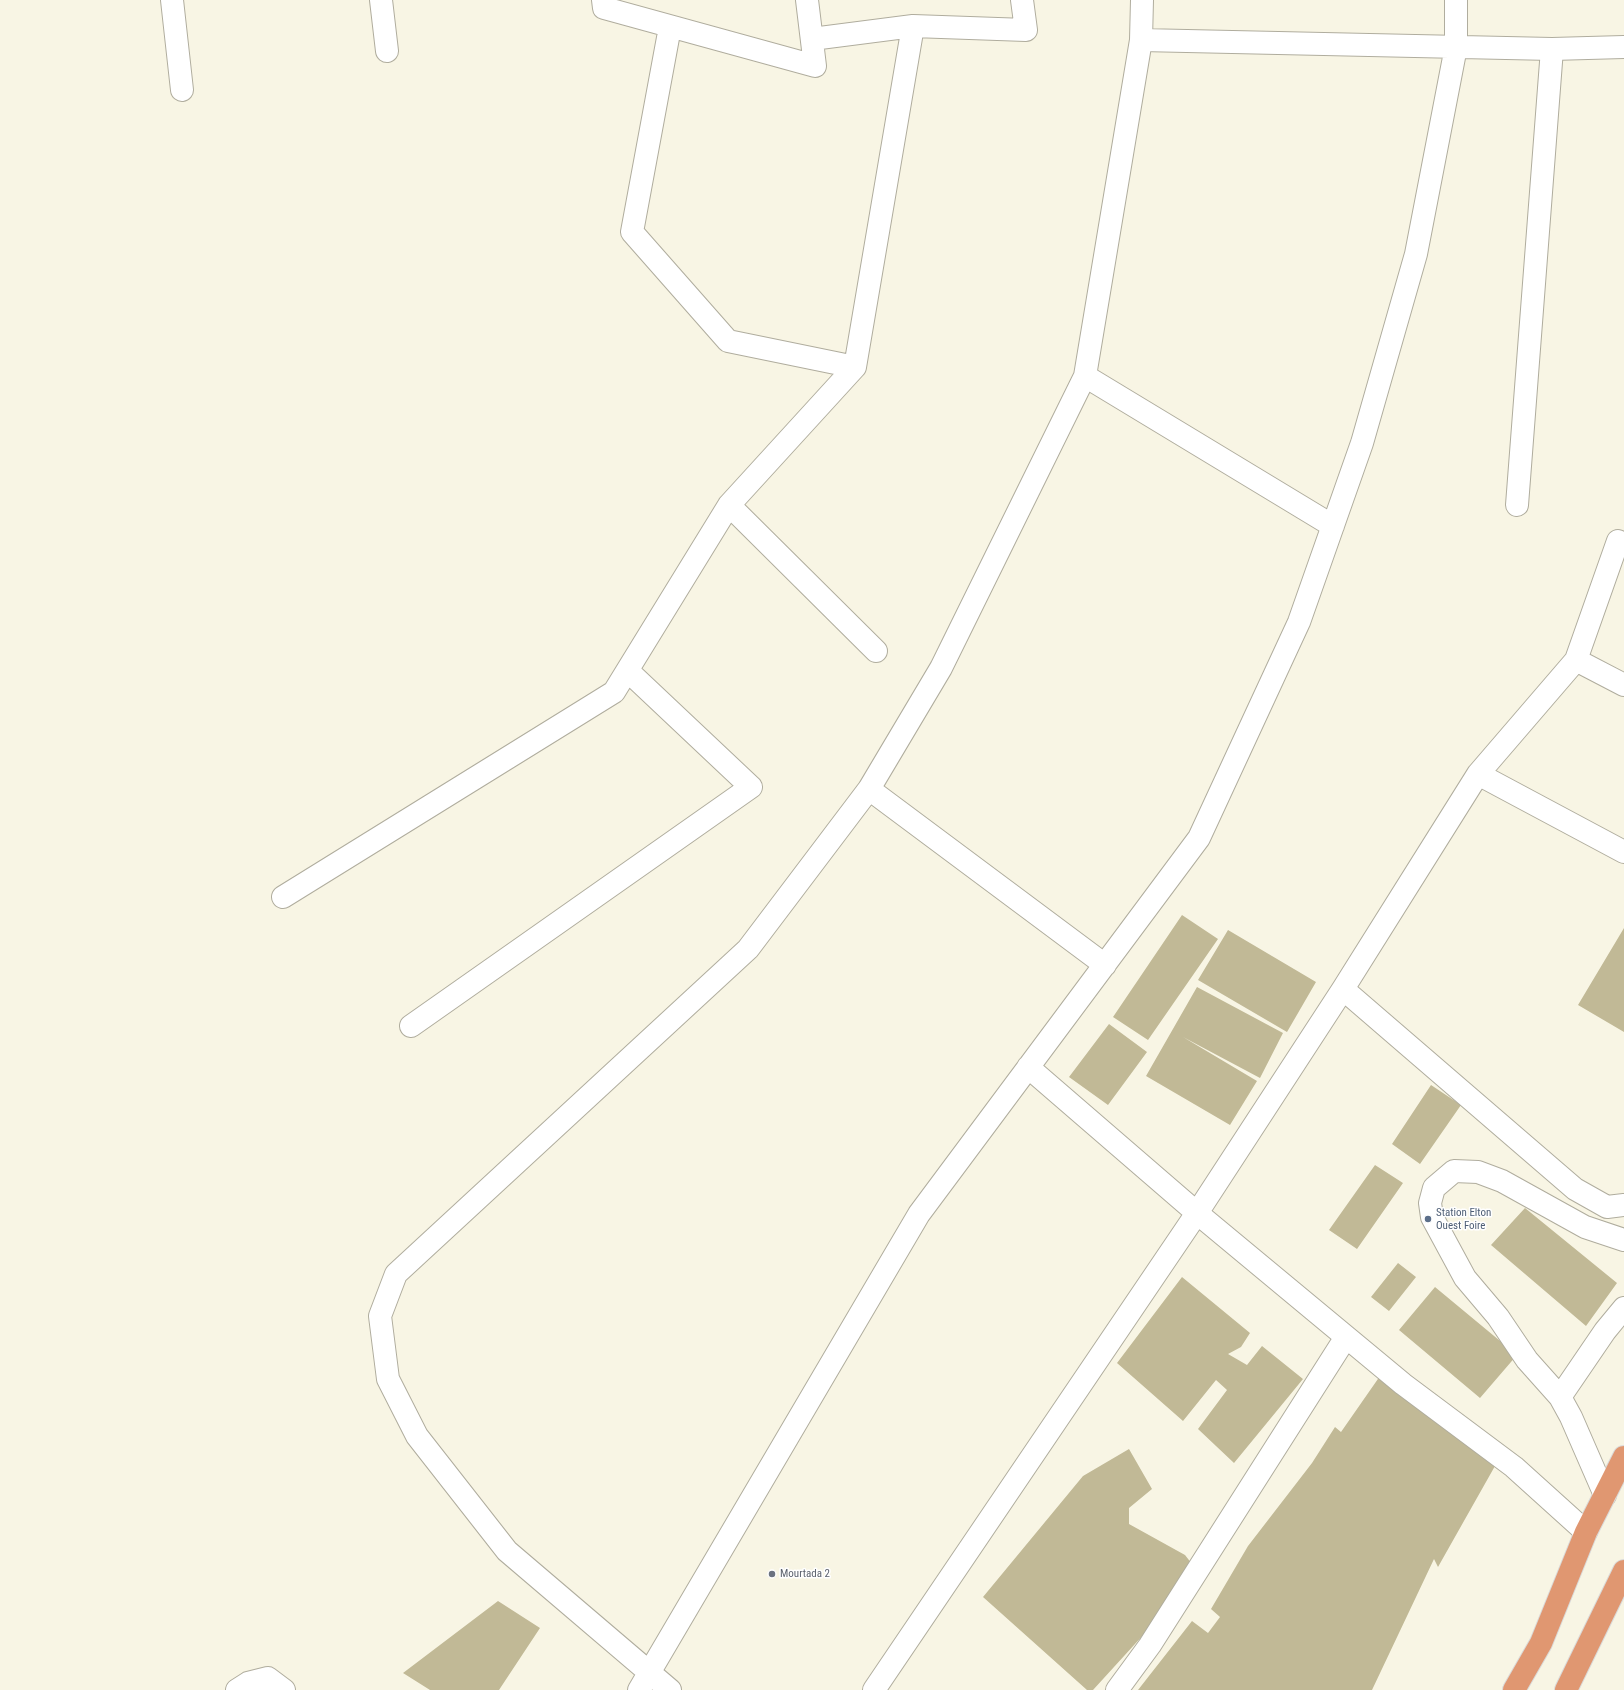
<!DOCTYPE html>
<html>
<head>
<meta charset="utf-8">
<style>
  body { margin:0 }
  canvas { display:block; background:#f8f5e4 }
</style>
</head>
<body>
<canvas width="1624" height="1690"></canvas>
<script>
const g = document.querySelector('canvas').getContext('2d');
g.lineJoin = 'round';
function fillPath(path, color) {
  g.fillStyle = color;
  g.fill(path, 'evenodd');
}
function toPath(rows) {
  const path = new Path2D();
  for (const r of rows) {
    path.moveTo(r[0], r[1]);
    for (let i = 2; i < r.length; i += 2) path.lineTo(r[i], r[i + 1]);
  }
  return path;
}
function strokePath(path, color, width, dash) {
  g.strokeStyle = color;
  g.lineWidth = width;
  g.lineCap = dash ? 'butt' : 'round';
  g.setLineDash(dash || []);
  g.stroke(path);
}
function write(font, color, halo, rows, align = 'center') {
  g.font = font + ' "Roboto Condensed",sans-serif';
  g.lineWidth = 3;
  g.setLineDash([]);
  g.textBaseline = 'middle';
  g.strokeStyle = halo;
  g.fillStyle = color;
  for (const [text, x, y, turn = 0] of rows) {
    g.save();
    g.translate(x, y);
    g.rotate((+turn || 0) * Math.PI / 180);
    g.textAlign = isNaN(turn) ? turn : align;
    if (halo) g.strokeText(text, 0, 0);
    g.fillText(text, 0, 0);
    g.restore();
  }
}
const building = toPath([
  [1182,915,1218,939,1148,1040,1113,1017],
  [1624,928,1624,1032,1578,1005],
  [1228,930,1316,982,1287,1032,1198,980],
  [1197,987,1283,1033,1260,1078,1183,1037,1257,1081,1230,1125,1146,1076],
  [1109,1024,1147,1052,1108,1105,1069,1077],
  [1431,1085,1461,1105,1420,1164,1392,1144],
  [1375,1165,1403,1183,1357,1249,1329,1230],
  [1525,1208,1617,1283,1586,1326,1491,1245],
  [1398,1263,1416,1277,1389,1311,1371,1297],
  [1182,1277,1250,1333,1241,1347,1228,1354,1247,1365,1262,1346,1303,1379,1234,1463,1198,1429,1227,1390,1216,1380,1183,1421,1117,1363],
  [1435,1287,1517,1355,1480,1398,1399,1330],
  [1380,1376,1495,1466,1438,1567,1434,1559,1372,1690,1138,1690,1192,1621,1208,1633,1220,1617,1211,1609,1248,1546,1312,1463,1335,1427,1341,1432],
  [1129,1449,1152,1489,1129,1508,1129,1524,1185,1555,1192,1564,1166,1610,1093,1690,1087,1690,983,1597,1083,1476],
  [498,1601,540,1628,499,1690,430,1690,403,1673]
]);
const minor = toPath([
  [172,0,182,90],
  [381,0,387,51],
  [603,0,604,8,815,66,807,0],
  [670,27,632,232,728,341,855,367],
  [812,39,913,26,1026,30,1022,0],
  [1141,40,1552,49,1624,47],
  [1085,376,1333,526],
  [729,505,876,651],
  [1517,505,1552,49],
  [1576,660,1624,685],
  [1478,774,1624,852],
  [869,789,1105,965],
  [283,897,614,692,729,505,855,367,913,26],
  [1343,989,1575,1189,1607,1207,1624,1205],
  [411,1026,751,787,628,671],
  [1028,1067,1197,1213,1403,1384,1514,1467,1586,1532],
  [1560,1397,1605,1331,1624,1308],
  [1605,1495,1571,1417,1560,1397,1527,1360,1498,1317,1465,1278,1432,1217,1430,1203,1434,1188,1454,1171,1478,1172,1502,1181,1585,1227,1624,1240],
  [237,1690,248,1683,268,1678,284,1690],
  [639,1690,919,1214,1199,838,1299,622,1362,443,1416,254,1456,47,1456,0],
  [670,1690,507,1551,417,1436,388,1379,380,1316,396,1274,748,949,869,789,941,668,1085,376,1141,40,1142,0],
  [874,1690,1197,1213,1343,989,1478,774,1576,660,1618,541],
  [1117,1690,1150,1645,1346,1337]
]);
const highway = toPath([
  [1514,1690,1541,1643,1586,1532,1624,1457],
  [1566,1690,1624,1571]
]);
const markers = [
  [1428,1219,4,"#5c6f8a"],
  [772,1574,4,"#6b7280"]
];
const serviceNames = [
  ["Station Elton",1436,1213],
  ["Ouest Foire",1436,1226]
];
const worshipNames = [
  ["Mourtada 2",780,1574]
];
fillPath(building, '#c1b996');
strokePath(minor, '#b0ad9e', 24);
strokePath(highway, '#dadad9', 24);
strokePath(minor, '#fff', 22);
strokePath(highway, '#e09771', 22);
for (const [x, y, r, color] of markers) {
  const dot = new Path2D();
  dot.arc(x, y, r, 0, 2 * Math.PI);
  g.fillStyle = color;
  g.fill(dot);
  strokePath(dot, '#fff', 1.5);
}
write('11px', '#4e5e75', '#fff', serviceNames, 'left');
write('11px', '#5b616d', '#fff', worshipNames, 'left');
</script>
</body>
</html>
